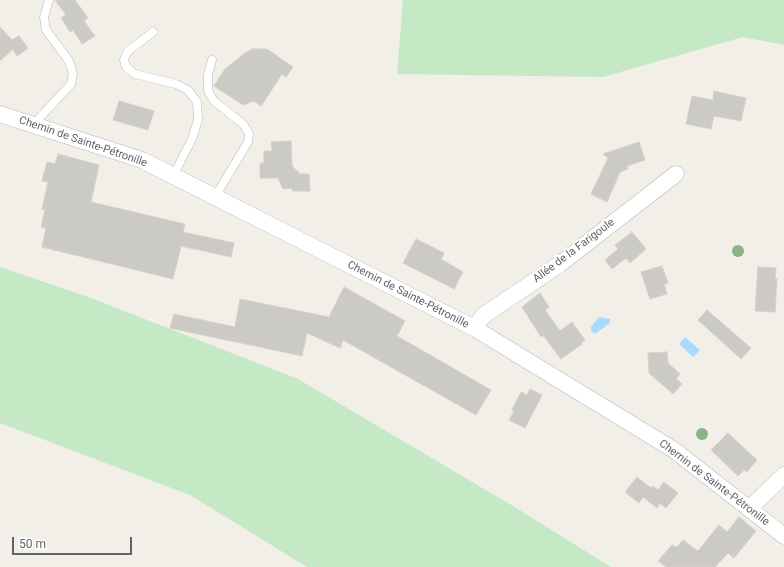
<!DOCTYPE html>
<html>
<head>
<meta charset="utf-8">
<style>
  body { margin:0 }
  #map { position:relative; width:784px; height:567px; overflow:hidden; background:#f1efe8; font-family:Roboto,sans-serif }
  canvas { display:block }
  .scale { position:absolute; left:12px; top:537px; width:120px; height:18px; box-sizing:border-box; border:2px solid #5f6368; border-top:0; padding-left:5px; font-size:12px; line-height:14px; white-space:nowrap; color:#5f6368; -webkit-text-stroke:3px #fff; paint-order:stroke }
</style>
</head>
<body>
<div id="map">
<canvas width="784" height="567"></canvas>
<div class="scale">50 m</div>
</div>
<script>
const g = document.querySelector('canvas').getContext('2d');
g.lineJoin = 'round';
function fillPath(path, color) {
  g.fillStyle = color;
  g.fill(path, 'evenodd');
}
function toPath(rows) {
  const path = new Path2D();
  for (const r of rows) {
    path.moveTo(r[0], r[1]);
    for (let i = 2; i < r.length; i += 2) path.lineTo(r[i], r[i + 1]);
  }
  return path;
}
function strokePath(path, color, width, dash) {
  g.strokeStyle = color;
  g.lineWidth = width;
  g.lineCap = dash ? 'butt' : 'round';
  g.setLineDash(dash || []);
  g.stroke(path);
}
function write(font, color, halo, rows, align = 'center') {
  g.font = font + ' Roboto,sans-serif';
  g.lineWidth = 4;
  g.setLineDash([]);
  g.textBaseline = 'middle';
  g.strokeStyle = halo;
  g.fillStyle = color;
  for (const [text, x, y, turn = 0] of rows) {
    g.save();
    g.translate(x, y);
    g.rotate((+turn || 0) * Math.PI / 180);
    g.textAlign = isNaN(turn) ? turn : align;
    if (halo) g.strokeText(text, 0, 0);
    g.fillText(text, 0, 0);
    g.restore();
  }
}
const green = toPath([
  [403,0,784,0,784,45,743,37,603,77,397,74],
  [0,267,91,298,298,379,518,509,611,567,307,567,190,495,0,423]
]);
const water = toPath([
  [599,317,610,319,610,323,595,334,591,331,591,327],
  [685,337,700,350,693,357,679,344]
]);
const building = toPath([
  [55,0,75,0,88,18,84,21,95,36,82,44,73,30,70,32,61,18,66,15,55,0],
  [0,27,12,40,19,36,28,48,17,56,13,49,0,61,0,27],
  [253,49,267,49,293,67,286,77,282,74,261,106,254,101,243,105,214,86,225,69,245,53,253,49],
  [714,91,746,98,741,121,714,116,711,129,686,124,692,96,713,100,714,91],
  [119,101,154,111,148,130,113,120,119,101],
  [291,141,292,166,300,174,309,174,310,191,293,191,291,188,283,189,278,178,260,178,260,163,264,163,264,151,272,151,271,142,291,141],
  [639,142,645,160,627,166,628,169,620,172,607,202,591,194,608,158,603,154,639,142],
  [58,154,99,165,91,202,185,224,183,232,234,243,231,257,181,246,173,279,42,247,46,228,41,227,45,210,42,209,48,182,42,181,47,162,55,164,58,154],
  [632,232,646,249,630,263,626,258,612,269,605,260,618,249,615,245,632,232],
  [416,239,444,253,441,259,463,272,454,289,403,263,416,239],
  [662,266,668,283,664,284,667,294,650,299,641,272,662,266],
  [758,267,776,268,775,279,777,279,775,312,755,311,758,267],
  [344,287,405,321,397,336,491,390,476,415,343,340,340,348,307,333,302,356,170,328,174,314,235,327,240,299,329,317,344,287],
  [540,293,549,307,545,310,560,331,572,322,585,340,581,343,582,344,561,359,543,335,541,337,522,307,540,293],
  [707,310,751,348,741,359,698,320,707,310],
  [667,352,668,363,680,374,676,379,682,384,673,394,649,373,648,353,667,352],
  [530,389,542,395,525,428,509,420,514,411,512,410,521,392,527,395,530,389],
  [728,433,757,460,747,472,744,470,738,476,711,450,728,433],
  [637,477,651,488,652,486,658,490,664,482,678,493,666,508,660,503,657,508,643,497,639,503,625,492,637,477],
  [739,517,756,531,734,558,728,553,715,567,666,567,658,561,672,545,677,547,683,540,698,551,719,525,727,532,739,517]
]);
const lane = toPath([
  [153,32,127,52,124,60,126,67,135,74,176,84,188,90,197,102,198,120,192,139,173,176],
  [212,60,208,75,208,91,214,101,243,124,249,134,248,142,215,197],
  [33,125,71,84,73,74,69,61,46,30,44,17,49,0]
]);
const street = toPath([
  [0,114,142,160,474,328,674,450,784,536],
  [474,328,484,315,560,264,676,174],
  [749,509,784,475]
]);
const trees = [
  [738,251],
  [702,434]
];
const streetNames = [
  ["Chemin de Sainte-Pétronille",83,142,19],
  ["Allée de la Farigoule",574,251,-37],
  ["Chemin de Sainte-Pétronille",408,295,27],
  ["Chemin de Sainte-Pétronille",714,483,37]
];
fillPath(green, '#c5e8c5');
fillPath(water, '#aadaff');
fillPath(building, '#cccac5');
strokePath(building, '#d6d1c6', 1);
strokePath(lane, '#b5b8bc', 9);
strokePath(street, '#b5b8bc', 17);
strokePath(lane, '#fff', 8);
strokePath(street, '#fff', 16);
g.fillStyle = '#89b387';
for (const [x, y] of trees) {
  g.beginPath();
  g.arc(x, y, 6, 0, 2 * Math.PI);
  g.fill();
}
write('11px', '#5f6368', '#fff', streetNames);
</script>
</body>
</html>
